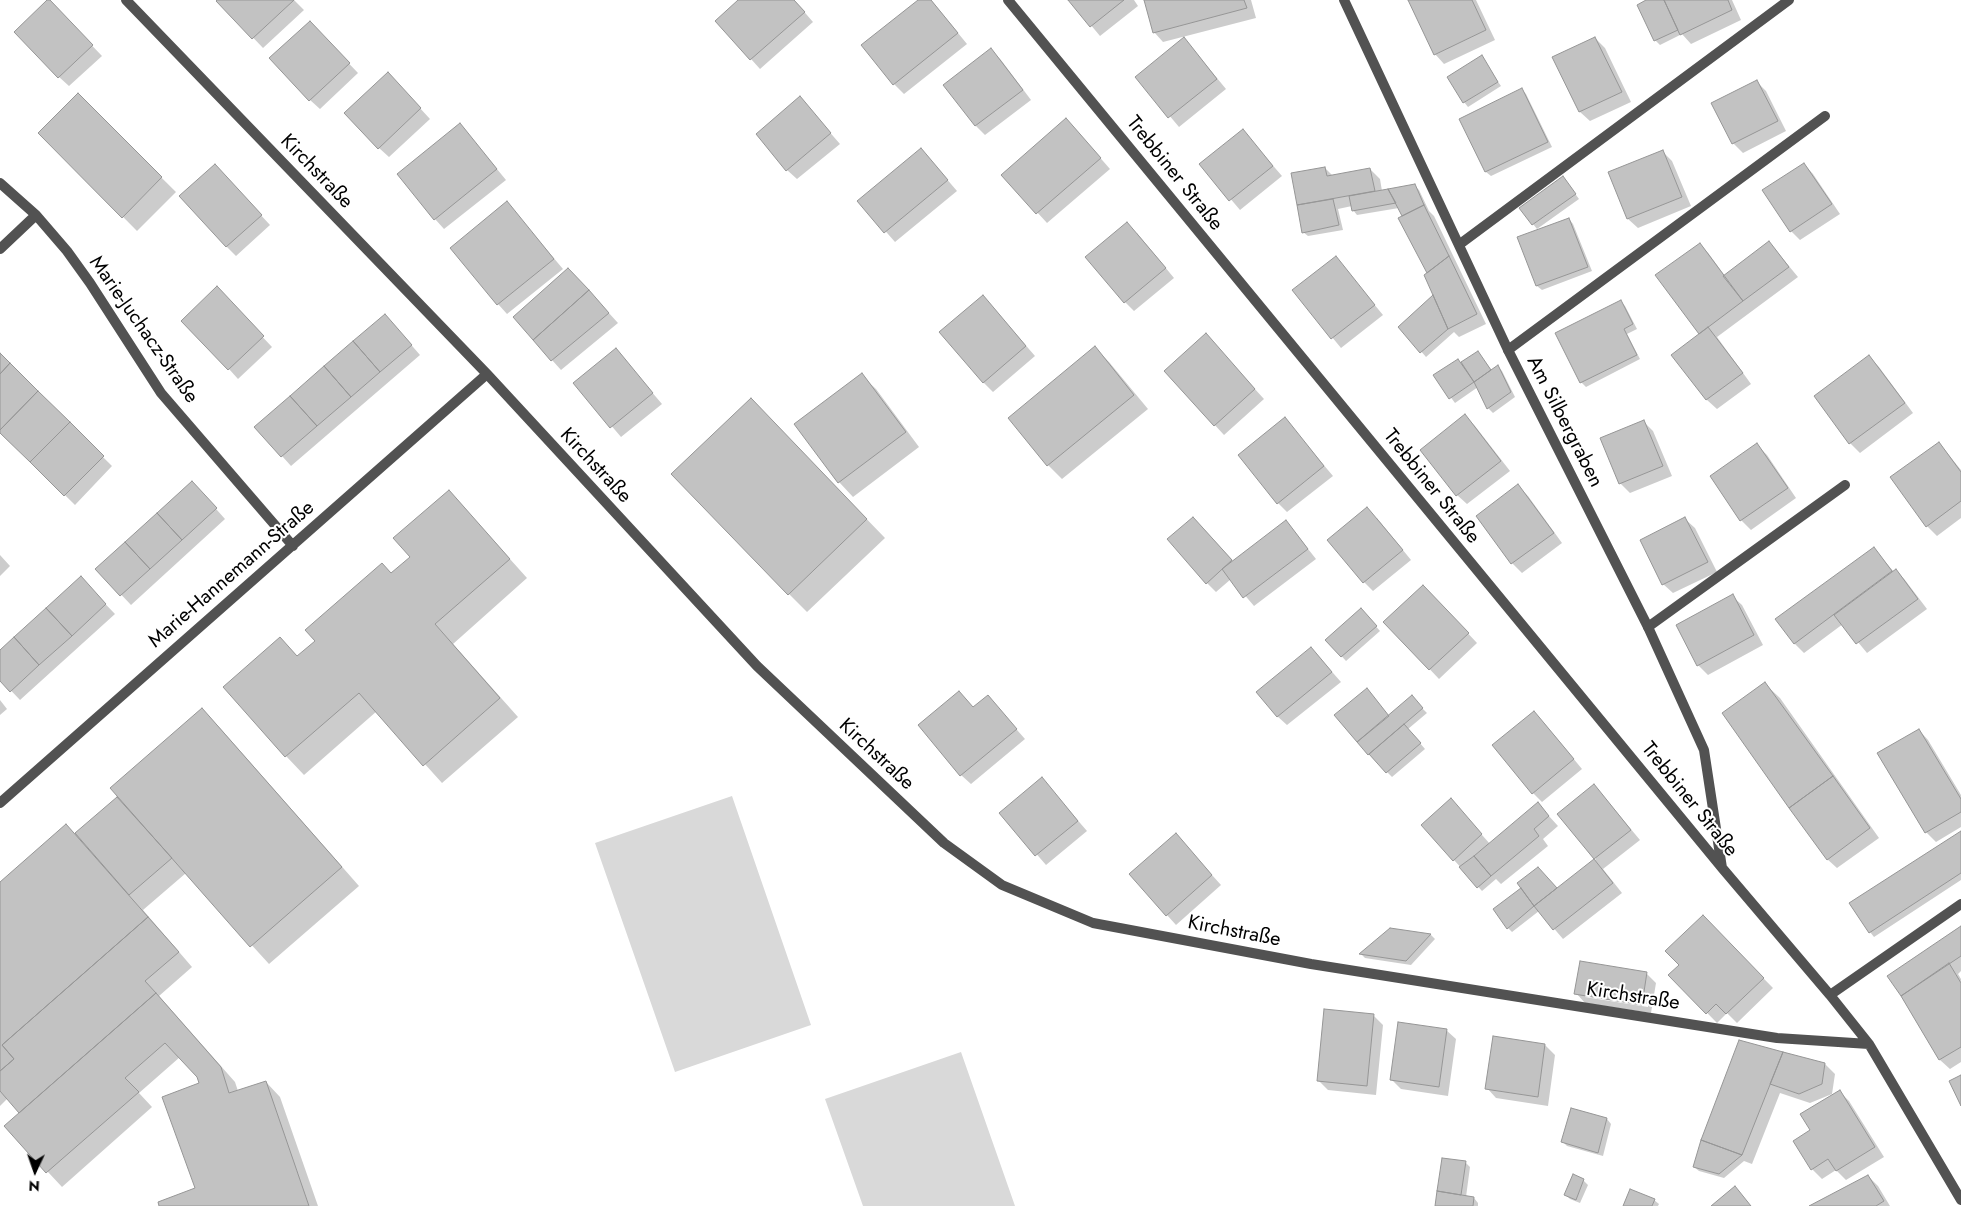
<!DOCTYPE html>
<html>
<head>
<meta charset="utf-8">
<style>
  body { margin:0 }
  #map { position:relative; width:1961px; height:1206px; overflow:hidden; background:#fff; font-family:Jost,sans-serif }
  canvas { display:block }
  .north { position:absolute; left:10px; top:1146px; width:50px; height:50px; -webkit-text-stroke:4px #fff; paint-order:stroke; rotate:183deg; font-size:14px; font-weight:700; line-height:20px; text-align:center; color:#000 }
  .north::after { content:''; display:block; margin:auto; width:18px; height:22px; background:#000; clip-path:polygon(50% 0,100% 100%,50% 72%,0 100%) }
</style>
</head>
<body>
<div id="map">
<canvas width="1961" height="1206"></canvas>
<div class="north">N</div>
</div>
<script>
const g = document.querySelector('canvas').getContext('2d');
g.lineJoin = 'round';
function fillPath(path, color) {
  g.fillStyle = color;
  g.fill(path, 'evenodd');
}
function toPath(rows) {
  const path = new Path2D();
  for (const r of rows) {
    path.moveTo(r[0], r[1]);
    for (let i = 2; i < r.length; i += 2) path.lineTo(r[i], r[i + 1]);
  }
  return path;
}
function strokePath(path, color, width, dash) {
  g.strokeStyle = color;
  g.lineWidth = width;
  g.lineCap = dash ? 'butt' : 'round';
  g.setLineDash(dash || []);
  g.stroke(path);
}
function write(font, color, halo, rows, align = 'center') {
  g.font = font + ' Jost,sans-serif';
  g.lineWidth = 4;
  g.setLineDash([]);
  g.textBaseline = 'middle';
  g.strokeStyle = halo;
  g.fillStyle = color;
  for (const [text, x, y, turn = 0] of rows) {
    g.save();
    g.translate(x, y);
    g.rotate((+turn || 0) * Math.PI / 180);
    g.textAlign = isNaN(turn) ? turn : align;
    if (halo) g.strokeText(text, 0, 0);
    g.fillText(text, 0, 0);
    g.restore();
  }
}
const green = toPath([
  [732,796,811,1025,675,1072,595,843],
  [961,1052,1015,1206,863,1206,825,1099]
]);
const shadow = toPath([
  [219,0,294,0,304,10,263,48,218,1],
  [740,0,794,0,813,22,760,69,751,59],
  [920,0,931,0,967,44,904,94,894,84],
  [1070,0,1134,0,1138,6,1100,36],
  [1145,0,1251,0,1256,18,1163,42,1154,32],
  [1410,0,1476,0,1495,40,1444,64,1435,54],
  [1649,0,1732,0,1741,20,1691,44,1682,34,1660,45,1655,40,1639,5],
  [58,10,102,56,69,86,59,77],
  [319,32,358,73,320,109,310,100],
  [1595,38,1605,48,1631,102,1590,121,1580,112],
  [1193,49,1226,89,1179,127,1137,77],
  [991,50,1001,60,1031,100,985,135,976,126],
  [1481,57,1501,86,1468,107,1464,102],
  [1757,82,1766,91,1786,131,1743,153,1733,143],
  [397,83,430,119,389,157,379,148],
  [1522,90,1526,94,1552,147,1491,176,1486,172,1461,119],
  [78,95,176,192,137,231,40,133],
  [800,98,840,144,797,179,787,170],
  [1075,129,1110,169,1047,223,1003,175],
  [1243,131,1282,176,1240,210,1201,164],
  [469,135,506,180,444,229,435,219],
  [921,149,957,191,895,242,859,201],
  [1662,151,1672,161,1691,206,1638,228,1628,219,1609,173],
  [1804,164,1813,174,1840,214,1800,240,1791,231],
  [1325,168,1333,176,1370,169,1380,179,1382,191,1414,185,1419,190,1429,211,1434,216,1486,324,1459,337,1454,332,1426,357,1400,327,1437,301,1428,274,1399,208,1357,215,1353,210,1352,206,1338,209,1343,230,1308,236,1303,232,1293,174],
  [224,175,270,225,236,256,226,246],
  [1563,177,1579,199,1537,229,1533,224],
  [507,203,563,269,507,314,498,304],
  [1569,219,1573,224,1592,271,1542,290,1537,286,1519,238],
  [1137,233,1174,278,1134,311,1125,302],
  [1769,242,1798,277,1717,337,1751,384,1717,409,1707,400,1673,355,1700,335,1700,244,1709,254,1725,276],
  [1336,258,1383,315,1341,348,1294,291],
  [578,279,618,323,561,370,552,360],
  [983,296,1035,356,993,392,983,382],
  [226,298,272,347,238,379,229,369],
  [1621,302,1625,306,1637,329,1627,334,1640,359,1586,387,1581,382],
  [394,325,420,355,291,466,256,427],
  [1215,345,1264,399,1224,435,1165,371],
  [1095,348,1109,362,1148,409,1062,479,1048,465],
  [616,350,662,404,621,437,575,383],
  [1477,352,1492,371,1498,367,1502,371,1515,397,1493,413,1488,408,1478,387,1455,403,1435,376,1458,360,1461,364],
  [0,355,112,466,75,505,0,431],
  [1869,357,1879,367,1913,413,1860,453,1850,443,1816,397],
  [861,375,876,389,919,447,853,497,839,482,795,424],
  [1465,416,1475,426,1510,471,1467,504,1457,495],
  [769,418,885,538,807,612,789,594],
  [1285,419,1333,476,1287,512,1278,503],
  [1644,422,1653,431,1672,476,1630,493,1620,483],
  [1939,443,1961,470,1961,518,1937,536,1927,526],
  [1757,445,1767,455,1796,498,1751,530,1741,520],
  [1518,486,1528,496,1562,543,1522,573,1512,563],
  [449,491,527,578,453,644,518,717,442,783,377,711,304,775,286,756,280,639,298,657,316,641,382,564,392,574,412,558],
  [201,492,225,519,131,605,97,569],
  [1377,518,1411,560,1373,591,1364,582],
  [1685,519,1695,528,1717,572,1673,593,1663,584],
  [1286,521,1316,559,1254,606,1231,579,1216,592,1207,583,1203,528,1233,561],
  [1874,549,1894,572,1896,570,1905,580,1927,609,1867,653,1843,624,1804,653,1795,644,1777,620],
  [0,555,10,566,0,576],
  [90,588,115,614,20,700,0,679,0,652],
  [1433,596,1477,643,1439,679,1385,622],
  [1732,596,1742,605,1763,645,1708,675,1698,665],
  [1365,614,1380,631,1346,661,1327,640],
  [1311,648,1341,682,1287,725,1277,716],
  [1765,684,1780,698,1879,838,1837,868,1827,859],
  [1367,690,1389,716,1416,702,1427,713,1408,729,1425,749,1392,777,1357,742],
  [988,697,1025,739,971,784,961,775],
  [0,700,7,709,0,715],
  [202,709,220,728,359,886,269,964,186,873,143,910,192,967,159,996,235,1082,238,1091,266,1082,280,1097,318,1206,160,1206,196,1189,200,1084,198,1077,180,1057,139,1093,152,1107,62,1187,5,1126,21,1113,8,1098,0,1106,0,884,66,826,75,835,119,797],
  [1544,723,1582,769,1542,802,1533,793],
  [1919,730,1928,740,1961,795,1961,827,1936,842,1926,832],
  [1042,779,1087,831,1046,865,1001,813],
  [1594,785,1640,840,1603,869,1622,893,1563,939,1539,911,1512,932,1508,928,1523,888,1557,890,1596,859,1559,814],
  [1538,804,1558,826,1543,839,1548,846,1501,884,1496,879,1482,891,1454,860,1460,810,1490,844],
  [1961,833,1961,880,1874,937,1870,932],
  [1185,845,1221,885,1176,925,1167,915],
  [1703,917,1773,988,1737,1023,1727,1013,1717,1023,1670,975,1681,965],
  [1961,928,1961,971,1958,974,1961,979,1961,1062,1950,1069,1940,1060,1889,976],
  [1390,929,1431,935,1435,939,1411,965,1365,958,1361,954],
  [1646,973,1656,983,1651,1013,1585,1003,1576,993],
  [1585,994,1648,1004,1648,1007,1585,997],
  [1373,1015,1383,1025,1376,1095,1328,1090,1318,1080],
  [1446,1030,1456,1039,1448,1096,1401,1089,1391,1079],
  [1494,1038,1545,1045,1555,1055,1548,1106,1496,1098,1487,1088],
  [1739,1042,1825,1064,1835,1074,1832,1094,1810,1103,1780,1093,1752,1164,1744,1161,1724,1178,1699,1171,1694,1167],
  [1840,1092,1849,1101,1884,1157,1846,1180,1836,1170,1822,1179,1812,1169,1812,1130],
  [1572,1109,1607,1119,1611,1124,1603,1156,1567,1146,1563,1142],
  [1465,1162,1470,1167,1466,1197,1474,1198,1478,1203,1478,1206,1436,1206],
  [1868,1176,1878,1186,1890,1206,1810,1206],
  [1583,1180,1588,1185,1580,1203,1570,1199,1565,1194],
  [1654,1200,1659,1204,1658,1206,1625,1206]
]);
const building = toPath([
  [47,0,50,0,93,45,58,78,14,32,47,0],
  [217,0,294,0,252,39,216,1,217,0],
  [738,0,794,0,805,12,750,60,715,21,738,0],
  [918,0,931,0,958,33,893,85,861,45,918,0],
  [1068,0,1124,0,1090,27,1068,0],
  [1144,0,1244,0,1247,8,1153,33,1144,0],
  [1408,0,1472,0,1486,30,1434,55,1408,0],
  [1646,0,1664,0,1678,30,1654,41,1637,5,1646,0],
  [1664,0,1728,0,1732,10,1680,35,1664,0],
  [310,21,350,63,309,101,269,58,310,21],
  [1184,37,1217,79,1168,118,1135,77,1184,37],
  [1595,37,1622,92,1579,112,1552,57,1595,37],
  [991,48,1023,90,975,126,943,85,991,48],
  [1482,55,1498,82,1463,103,1447,77,1482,55],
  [388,72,421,108,378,149,344,113,388,72],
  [1757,80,1778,121,1732,144,1711,103,1757,80],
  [1522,88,1548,142,1485,172,1459,119,1522,88],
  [78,93,162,177,122,218,38,133,78,93],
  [800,96,831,133,786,171,756,134,800,96],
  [1066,118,1101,158,1036,214,1001,175,1066,118],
  [460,123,497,169,434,220,397,174,460,123],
  [1243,129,1273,166,1229,201,1199,164,1243,129],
  [921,148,948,180,884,233,857,201,921,148],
  [1663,150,1682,197,1627,219,1608,172,1663,150],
  [1804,163,1832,204,1790,232,1762,190,1804,163],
  [215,164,262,215,226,247,179,196,215,164],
  [1325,167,1327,176,1370,168,1375,191,1297,205,1291,173,1325,167],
  [1563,176,1576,194,1532,225,1519,208,1563,176],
  [1415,184,1424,205,1402,216,1388,189,1415,184],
  [1388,189,1396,203,1352,211,1349,196,1388,189],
  [1333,199,1339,225,1302,233,1297,205,1333,199],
  [507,201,554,259,497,305,450,248,507,201],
  [1424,205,1449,256,1427,273,1398,218,1424,205],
  [1569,218,1588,267,1536,286,1517,237,1569,218],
  [1127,222,1166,268,1124,303,1085,257,1127,222],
  [1769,241,1789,267,1743,301,1723,276,1769,241],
  [1700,243,1743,301,1699,334,1655,275,1700,243],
  [1336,256,1375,305,1331,339,1292,290,1336,256],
  [1449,256,1477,314,1448,329,1424,275,1449,256],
  [568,268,589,290,533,340,513,317,568,268],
  [217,286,264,336,228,370,181,321,217,286],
  [589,290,609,313,551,361,533,340,589,290],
  [983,295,1026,346,983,383,939,332,983,295],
  [1433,295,1448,329,1420,353,1398,327,1433,295],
  [1621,300,1633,324,1624,329,1637,355,1580,383,1555,333,1621,300],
  [385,314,412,345,380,372,353,341,385,314],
  [1708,327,1743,373,1706,400,1671,355,1708,327],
  [1206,333,1255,389,1214,426,1164,371,1206,333],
  [353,341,380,372,351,397,324,366,353,341],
  [1095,346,1134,395,1047,466,1008,418,1095,346],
  [616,348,653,393,610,428,573,383,616,348],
  [1478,351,1491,370,1474,382,1461,362,1478,351],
  [0,353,10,363,0,374,0,353],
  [1869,355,1905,403,1849,444,1814,396,1869,355],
  [1458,359,1474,382,1449,399,1433,375,1458,359],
  [10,363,38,391,0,430,0,374,10,363],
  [1498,365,1511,392,1487,409,1474,382,1498,365],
  [324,366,351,397,317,426,290,396,324,366],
  [862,373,906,432,838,483,794,424,862,373],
  [38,391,70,422,30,462,0,433,0,430,38,391],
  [290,396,317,426,281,457,254,427,290,396],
  [751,398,867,519,788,595,671,474,751,398],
  [1465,414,1501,461,1456,496,1420,450,1465,414],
  [1285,417,1324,466,1277,504,1238,455,1285,417],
  [1644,420,1663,466,1619,484,1600,438,1644,420],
  [70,422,104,456,64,496,30,462,70,422],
  [1939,442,1961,472,1961,501,1926,527,1890,477,1939,442],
  [1757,443,1788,488,1740,521,1710,476,1757,443],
  [192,481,217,508,182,540,157,513,192,481],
  [1518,484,1554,533,1511,564,1476,516,1518,484],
  [449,490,510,559,435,624,500,698,423,766,359,693,285,757,223,687,280,637,297,656,315,641,305,630,382,563,391,573,410,557,393,538,449,490],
  [1367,507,1403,550,1363,583,1327,540,1367,507],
  [157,513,182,540,150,569,125,542,157,513],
  [1193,517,1232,560,1206,584,1167,539,1193,517],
  [1685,517,1708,562,1662,585,1640,540,1685,517],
  [1286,520,1308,549,1243,598,1222,569,1286,520],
  [125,542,150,569,120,596,95,569,125,542],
  [1874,547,1892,571,1794,644,1775,619,1874,547],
  [1896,569,1918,599,1856,644,1834,615,1896,569],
  [81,576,106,604,72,636,46,608,81,576],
  [1423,585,1469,633,1429,670,1383,622,1423,585],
  [1733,594,1754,635,1697,666,1676,625,1733,594],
  [46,608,72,636,39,665,14,637,46,608],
  [1361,608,1377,626,1341,657,1325,640,1361,608],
  [14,637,39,665,10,692,0,681,0,650,14,637],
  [1311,647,1332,672,1277,717,1256,692,1311,647],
  [1765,682,1833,776,1789,808,1722,713,1765,682],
  [1367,688,1389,716,1357,742,1334,715,1367,688],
  [959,691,973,707,988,695,1017,729,960,776,918,725,959,691],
  [1412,695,1423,708,1368,755,1357,742,1412,695],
  [202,708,342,867,250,947,110,788,202,708],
  [1534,711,1574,759,1532,794,1492,745,1534,711],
  [1404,724,1421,743,1386,773,1369,754,1404,724],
  [1919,729,1961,799,1961,812,1925,833,1877,753,1919,729],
  [1833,776,1870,828,1827,860,1789,808,1833,776],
  [1042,777,1078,821,1035,856,999,813,1042,777],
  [1594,784,1631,830,1594,859,1557,814,1594,784],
  [117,797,172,858,129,895,75,833,117,797],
  [1451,798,1482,834,1453,861,1421,825,1451,798],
  [1538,802,1549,816,1534,829,1539,836,1491,876,1474,856,1538,802],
  [66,824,148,917,2,1045,14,1059,0,1071,0,882,66,824],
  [1961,831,1961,873,1869,933,1849,903,1961,831],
  [1176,833,1212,875,1166,916,1129,874,1176,833],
  [1474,856,1491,876,1477,888,1459,867,1474,856],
  [1594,859,1613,883,1553,930,1534,906,1594,859],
  [1538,867,1557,888,1534,906,1517,883,1538,867],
  [1521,888,1534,906,1507,929,1493,909,1521,888],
  [1703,915,1764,978,1726,1014,1716,1004,1706,1014,1668,975,1679,965,1665,951,1703,915],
  [148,917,179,952,145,981,156,993,19,1113,0,1091,0,1071,14,1059,2,1045,148,917],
  [1961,926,1961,956,1901,996,1887,976,1961,926],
  [1390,928,1431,934,1406,961,1359,954,1390,928],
  [1580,961,1647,972,1642,1005,1574,994,1580,961],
  [1949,963,1961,983,1961,1047,1939,1060,1901,996,1949,963],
  [156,993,221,1067,229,1093,266,1081,309,1206,159,1206,158,1202,195,1188,162,1097,199,1083,197,1077,165,1043,125,1078,139,1092,46,1173,4,1126,156,993],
  [1324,1009,1374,1014,1367,1086,1317,1081,1324,1009],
  [1398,1022,1447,1029,1439,1087,1390,1080,1398,1022],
  [1493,1036,1545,1044,1538,1097,1485,1089,1493,1036],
  [1739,1040,1783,1052,1742,1155,1701,1140,1739,1040],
  [1783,1052,1825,1063,1822,1084,1799,1094,1770,1084,1783,1052],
  [1961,1075,1961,1106,1949,1081,1961,1075],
  [1840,1090,1875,1147,1836,1171,1828,1159,1811,1170,1793,1141,1810,1130,1800,1114,1840,1090],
  [1571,1108,1607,1118,1598,1153,1561,1142,1571,1108],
  [1701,1140,1742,1155,1719,1174,1693,1167,1701,1140],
  [1442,1158,1466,1161,1461,1195,1437,1191,1442,1158],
  [1573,1174,1584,1179,1576,1200,1564,1195,1573,1174],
  [1868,1175,1884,1201,1876,1206,1809,1206,1868,1175],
  [1735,1186,1751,1206,1711,1206,1735,1186],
  [1630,1189,1655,1199,1652,1206,1623,1206,1630,1189],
  [1437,1191,1474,1197,1473,1206,1435,1206,1437,1191]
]);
const service = toPath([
  [1460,244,1789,0],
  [1508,350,1825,116],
  [1648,627,1845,485]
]);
const minor = toPath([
  [126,0,487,374,757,666,944,843,1002,885,1093,923,1311,964,1777,1038,1869,1044],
  [1008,0,1723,869,1830,995,1869,1044,1961,1200],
  [1344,0,1508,350,1648,627,1704,750,1722,868],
  [0,183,36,215,67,251,90,283,161,393,293,546],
  [0,249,36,215],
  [0,803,487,374],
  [1830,995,1961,904]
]);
const streetNames = [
  ["Kirchstraße",316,172,46],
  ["Trebbiner Straße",1174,174,51],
  ["Marie-Juchacz-Straße",143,330,55],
  ["Am Silbergraben",1564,422,63],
  ["Kirchstraße",595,466,47],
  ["Trebbiner Straße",1431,487,51],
  ["Marie-Hannemann-Straße",232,575,-41],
  ["Kirchstraße",876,755,43],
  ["Trebbiner Straße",1689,800,51],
  ["Kirchstraße",1234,932,11],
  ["Kirchstraße",1633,997,9]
];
fillPath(green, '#d9d9d9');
fillPath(shadow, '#0003');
fillPath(building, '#c2c2c2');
strokePath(building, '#969696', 1);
strokePath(service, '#525252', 10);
strokePath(minor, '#525252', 10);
write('20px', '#000', '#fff', streetNames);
</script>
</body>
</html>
